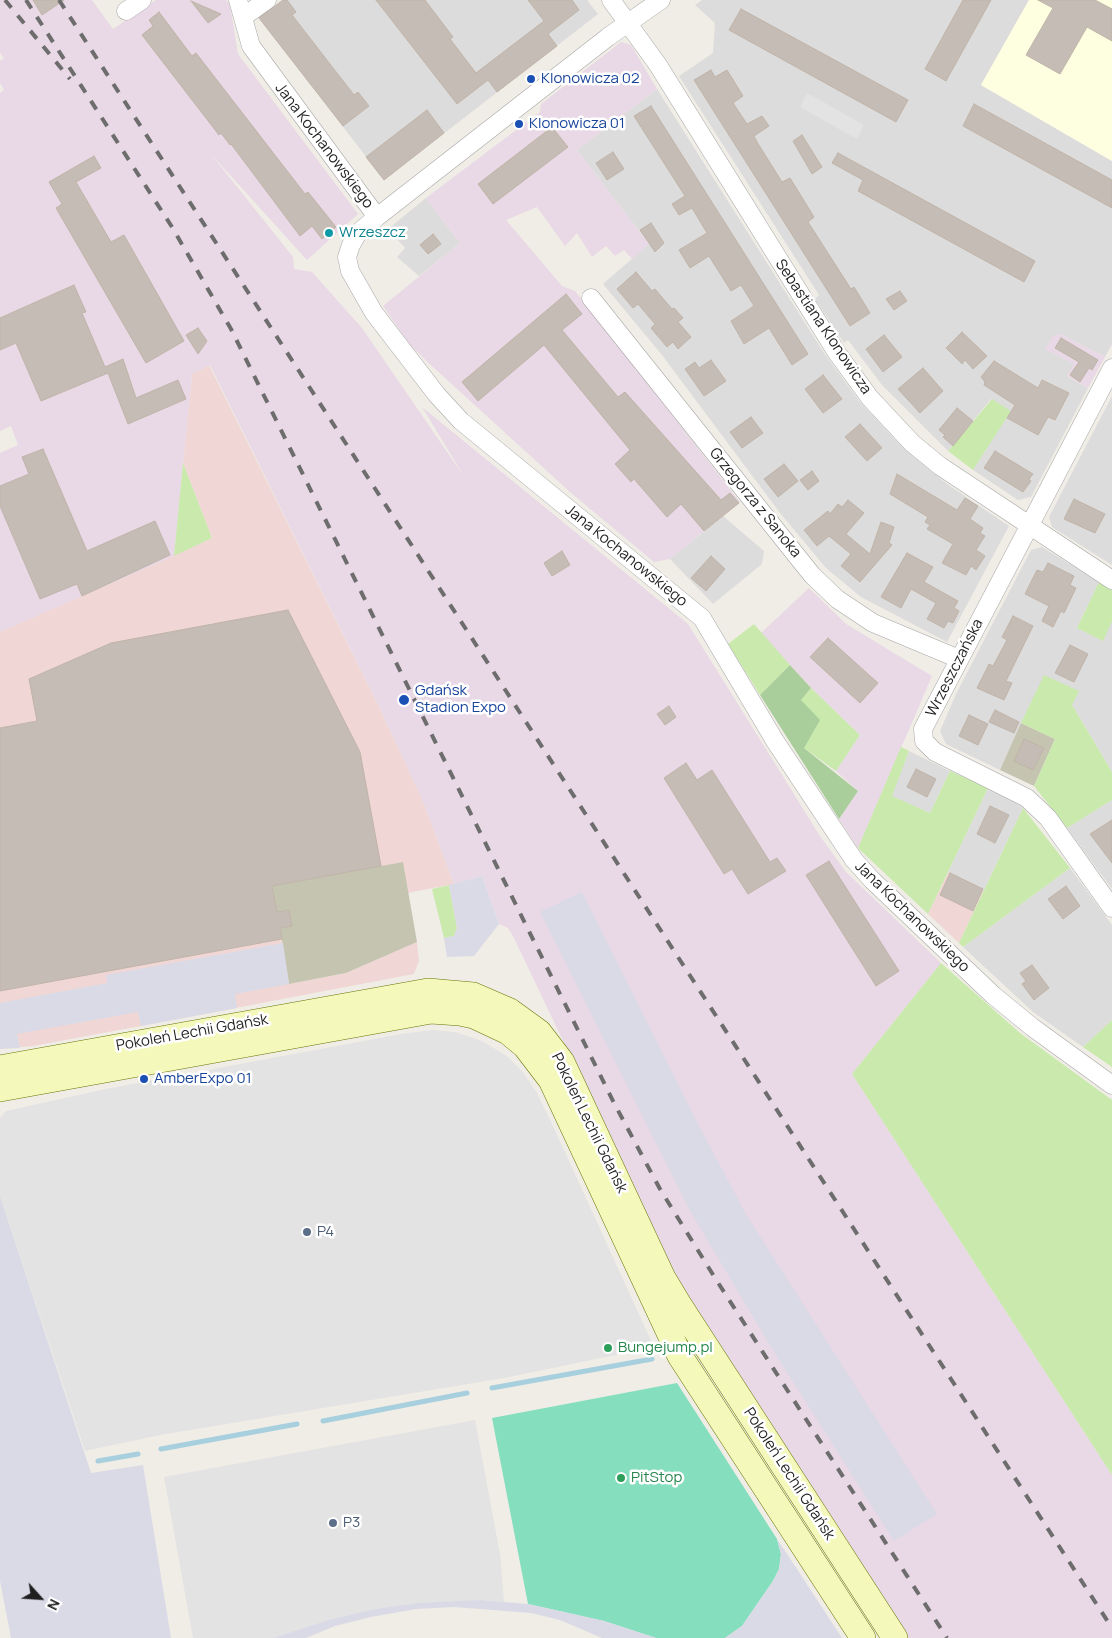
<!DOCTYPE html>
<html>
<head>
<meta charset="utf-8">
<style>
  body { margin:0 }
  #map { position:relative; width:1112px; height:1638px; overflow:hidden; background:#f0ede6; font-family:Manrope,sans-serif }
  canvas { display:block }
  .north { position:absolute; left:15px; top:1573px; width:50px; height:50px; -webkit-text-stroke:4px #fff; paint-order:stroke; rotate:116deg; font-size:14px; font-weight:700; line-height:20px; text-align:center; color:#1f1f1f }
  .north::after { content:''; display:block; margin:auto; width:18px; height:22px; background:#1f1f1f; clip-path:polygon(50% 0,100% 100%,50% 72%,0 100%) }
</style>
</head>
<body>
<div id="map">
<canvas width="1112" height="1638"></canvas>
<div class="north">N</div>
</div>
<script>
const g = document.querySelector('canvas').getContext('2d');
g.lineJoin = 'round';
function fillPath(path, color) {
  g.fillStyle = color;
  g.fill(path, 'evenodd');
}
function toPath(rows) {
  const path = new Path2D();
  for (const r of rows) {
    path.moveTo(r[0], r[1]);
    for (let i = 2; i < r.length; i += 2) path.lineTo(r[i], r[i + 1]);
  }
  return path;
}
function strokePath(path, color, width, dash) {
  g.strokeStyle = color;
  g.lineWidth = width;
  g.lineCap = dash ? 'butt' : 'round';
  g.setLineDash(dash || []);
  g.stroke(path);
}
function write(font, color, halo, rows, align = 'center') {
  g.font = font + ' Manrope,sans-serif';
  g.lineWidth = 5;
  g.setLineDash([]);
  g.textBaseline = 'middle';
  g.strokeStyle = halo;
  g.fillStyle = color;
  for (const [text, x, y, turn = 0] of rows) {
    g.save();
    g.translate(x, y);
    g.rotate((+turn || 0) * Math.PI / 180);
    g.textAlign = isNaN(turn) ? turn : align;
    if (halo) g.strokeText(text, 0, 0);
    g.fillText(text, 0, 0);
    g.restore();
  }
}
const residential = toPath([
  [283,0,587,0,598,14,384,180,259,18],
  [702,0,1029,0,981,85,1112,161,1112,344,1105,357,1060,334,1046,349,1075,364,1067,376,1088,388,1031,497,1018,500,973,470,1010,411,991,399,948,451,882,385,848,340,844,343,815,299,819,295,679,76,713,53,715,23,695,5],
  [657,89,824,353,860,402,903,448,947,484,1009,526,947,642,861,597,826,568,780,513,662,355,603,284,649,244,577,150],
  [426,198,460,243,419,276,397,257,405,248,388,229],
  [1112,396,1112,565,1052,527,1049,517],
  [723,516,764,551,762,564,713,604,670,559],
  [1042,547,1099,582,1077,628,1102,640,1112,621,1112,772,1072,705,1045,675,1000,770,946,744,940,731,957,692,1031,550],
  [909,751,950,771,930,813,891,796],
  [988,788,1014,801,1023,808,984,890,948,872],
  [1112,800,1112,889,1067,828],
  [1070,868,1112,925,1112,1020,1083,1047,1033,1012,963,947]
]);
const commercial = toPath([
  [209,365,381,711,422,799,454,884,408,893,403,863,277,912,289,910,292,926,280,928,289,984,346,973,417,942,419,961,414,974,141,1026,33,1046,0,1049,0,632,212,538,183,463,192,374],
  [948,872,984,890,959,943,928,914]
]);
const industrial = toPath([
  [0,0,92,0,113,29,156,0,226,0,230,5,238,54,358,214,307,260,211,154,293,257,294,269,312,272,362,328,465,478,422,407,688,624,820,836,846,872,941,963,852,1074,1112,1475,1112,1638,907,1638,686,1299,514,938,508,928,499,924,482,876,454,884,422,799,381,711,210,365,192,374,174,556,0,632,0,453,18,445,11,426,0,431,0,93,4,90,0,83,0,61,4,58,0,53],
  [621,42,631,45,657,89,577,150,649,244,632,259,624,250,615,256,606,246,592,257,577,233,565,246,537,207,506,220,562,286,575,291,740,502,670,559,654,562,570,492,433,367,410,345,383,306,460,243,426,198,540,112,541,104],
  [1060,334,1105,357,1088,388,1067,376,1074,364,1045,349,1053,336],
  [809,588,846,624,932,676,858,848,839,819,858,791,836,771,860,735,811,688,761,633]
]);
const education = toPath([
  [1029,0,1112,0,1112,161,981,85]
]);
const construction = toPath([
  [1021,723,1055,739,1034,786,1000,770],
  [403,862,417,942,346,973,289,984,280,928,291,926,289,910,277,912,272,886]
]);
const grass = toPath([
  [992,399,1011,411,973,470,948,451],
  [183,463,212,538,174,556],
  [1099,582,1112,590,1112,621,1103,641,1077,628],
  [754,624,790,665,760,695,728,644],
  [1044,675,1079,691,1072,705,1112,772,1112,800,1067,828,1034,786,1055,739,1021,723],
  [811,688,860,735,836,771,804,748,801,700],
  [901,747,909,751,892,796,930,813,950,771,988,788,928,914,858,848],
  [1023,808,1070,868,963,947,959,943],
  [449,885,457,928,454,936,444,938,432,889],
  [941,963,1020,1033,1112,1100,1112,1475,852,1074],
  [1112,1020,1112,1067,1083,1047]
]);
const forest = toPath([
  [790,665,811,688,801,700,820,720,804,748,858,791,839,819,760,695]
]);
const pitch = toPath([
  [677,1383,777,1539,781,1554,779,1569,773,1581,742,1626,725,1638,656,1638,604,1621,528,1604,492,1418]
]);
const parking = toPath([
  [807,93,864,125,857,139,800,107],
  [433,1030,455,1032,482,1041,507,1056,523,1072,537,1093,553,1126,654,1347,504,1378,160,1435,85,1451,0,1196,0,1118,6,1111,106,1089,401,1034],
  [475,1420,500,1554,504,1602,480,1600,374,1609,328,1620,273,1638,193,1638,164,1477]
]);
const plaza = toPath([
  [482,876,499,924,474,956,447,957,444,938,454,936,457,928,449,885],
  [582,892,698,1124,747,1216,937,1514,894,1541,769,1344,689,1209,542,916,540,912],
  [283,943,289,984,235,994,237,1008,141,1026,138,1012,17,1034,20,1048,0,1049,0,1003,107,983,106,975],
  [0,1196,91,1473,143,1465,171,1638,11,1638,0,1581],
  [777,1539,797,1569,842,1638,725,1638,742,1626,773,1581,779,1569,781,1554],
  [480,1600,528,1604,604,1621,656,1638,602,1638,560,1620,531,1613,454,1607,416,1609,371,1617,335,1626,306,1638,273,1638,328,1620,374,1609,419,1603]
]);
const stream = toPath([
  [492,1388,652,1359],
  [323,1421,467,1393],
  [161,1449,297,1424],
  [98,1461,138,1454]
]);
const building = toPath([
  [33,0,64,0,42,15,33,0],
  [283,0,287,0,296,12,292,15,354,95,358,92,369,106,343,126,259,18,283,0],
  [376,0,425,0,453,37,450,39,476,73,544,21,528,0,572,0,579,10,548,34,557,46,497,92,488,80,457,104,376,0],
  [963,0,991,0,946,81,925,69,963,0],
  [1038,0,1095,0,1112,9,1112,41,1087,27,1060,74,1026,55,1053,8,1038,0],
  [191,1,221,14,208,23,191,1],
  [741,9,908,100,896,122,729,30,741,9],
  [159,12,192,56,196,53,305,194,308,192,336,227,322,239,312,226,300,236,231,144,230,145,221,133,219,135,142,35,153,26,149,20,159,12],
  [711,70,715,77,727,70,743,96,733,103,747,124,762,116,769,126,754,136,757,142,782,182,790,178,814,217,808,222,851,289,854,287,870,313,850,326,694,80,711,70],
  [974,104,1112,180,1112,208,963,126,974,104],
  [651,106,808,354,792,365,769,328,744,344,731,321,754,306,741,285,731,291,709,256,690,268,679,250,707,233,692,208,679,215,672,204,685,196,634,116,651,106],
  [427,110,444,133,384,180,366,157,427,110],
  [552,127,568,147,493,204,478,184,552,127],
  [802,135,822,167,812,174,793,141,802,135],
  [613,152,624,169,607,180,596,163,613,152],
  [838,153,1035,261,1024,282,858,191,863,180,832,163,838,153],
  [94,156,101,168,76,182,111,242,124,235,184,341,146,363,56,208,62,204,49,182,94,156],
  [651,223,664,243,655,252,640,230,651,223],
  [433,234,441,244,428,254,420,245,433,234],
  [636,272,652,291,655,289,672,309,674,308,683,318,678,322,691,337,678,349,673,342,667,347,651,328,655,324,638,304,633,308,617,289,636,272],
  [74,285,86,312,82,313,105,367,123,359,136,398,178,380,186,399,128,424,108,373,41,401,16,343,0,350,0,318,74,285],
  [900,291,907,301,894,310,886,299,900,291],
  [566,294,582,314,562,330,618,397,625,392,721,500,730,493,739,503,704,531,681,504,667,517,634,479,631,482,615,464,630,450,544,345,478,401,462,382,566,294],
  [198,328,207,341,198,354,186,335,198,328],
  [962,332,987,356,973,369,965,360,962,364,946,348,962,332],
  [884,335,902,357,883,372,866,349,884,335],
  [1061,338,1098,360,1092,370,1089,368,1080,382,1070,375,1079,362,1055,348,1061,338],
  [711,360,726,381,704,396,685,369,695,362,699,368,711,360],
  [994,361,1038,388,1042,380,1069,393,1055,420,1048,417,1038,435,1007,418,1015,405,984,385,985,382,981,377,994,361],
  [923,368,943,391,920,413,898,389,923,368],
  [823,375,842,399,823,413,805,389,823,375],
  [957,408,973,421,953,446,943,437,945,435,939,430,957,408],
  [751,417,763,433,742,448,730,432,751,417],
  [860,424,882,448,867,461,845,437,860,424],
  [43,449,87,551,155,521,170,555,82,596,77,584,40,599,0,506,0,486,29,474,22,457,43,449],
  [995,451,1033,474,1029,479,1031,481,1023,492,984,468,995,451],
  [784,464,798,481,778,497,764,479,784,464],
  [812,471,819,481,808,490,800,480,812,471],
  [897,474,957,510,965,498,978,506,970,519,983,528,980,533,985,536,976,550,985,556,976,570,971,566,966,575,942,563,953,544,927,529,930,525,925,522,928,517,890,494,897,474],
  [1074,499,1105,514,1095,533,1064,519,1074,499],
  [848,500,864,513,846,534,870,554,881,522,894,527,889,543,892,545,860,582,841,566,851,554,829,536,817,546,804,530,828,511,830,514,838,504,842,507,848,500],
  [562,551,570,565,552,576,544,563,562,551],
  [907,553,933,567,924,582,958,601,954,608,959,611,953,623,948,621,944,628,927,619,936,603,911,589,901,608,881,597,907,553],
  [711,556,725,569,706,591,691,578,711,556],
  [1048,563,1074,576,1070,585,1076,588,1064,613,1061,611,1053,627,1042,621,1049,606,1025,594,1037,570,1043,572,1048,563],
  [288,610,360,752,381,866,272,886,277,912,289,910,292,926,280,928,282,939,0,991,0,728,37,721,29,679,111,643,288,610],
  [1013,616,1033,626,1006,681,1012,683,1004,700,977,688,989,664,993,666,1007,640,1002,637,1013,616],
  [828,638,878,683,860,703,810,657,828,638],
  [1070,645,1088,654,1074,682,1055,673,1070,645],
  [669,706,676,717,665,725,657,714,669,706],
  [995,710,1019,722,1014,733,989,722,995,710],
  [969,715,988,724,978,745,959,736,969,715],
  [1024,739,1044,748,1033,770,1014,761,1024,739],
  [686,763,697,780,712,770,770,862,777,858,786,871,748,894,732,869,724,874,664,778,686,763],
  [916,769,936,779,927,797,907,787,916,769],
  [990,806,1009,815,995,843,977,834,990,806],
  [1112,820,1112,863,1090,834,1112,820],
  [829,861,899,971,876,986,806,875,829,861],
  [950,873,983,889,973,911,940,895,950,873],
  [1066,886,1080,906,1063,919,1048,899,1066,886],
  [1032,965,1049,988,1034,1000,1022,984,1026,981,1020,973,1032,965]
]);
const street = toPath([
  [238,0,251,46,377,217],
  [611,0,658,65,837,353,870,398,912,443,940,466,1112,580],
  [661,0,608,37,377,217,358,233,351,245,347,257,350,271,374,313,437,395,461,421,702,618,775,741,854,860,872,880,993,995,1032,1027,1112,1085],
  [126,11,142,0],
  [243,17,267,0],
  [591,298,812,575,837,599,873,623,959,659],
  [1112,368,923,729,924,741,935,752,1027,798,1048,818,1112,908]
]);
const secondary = toPath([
  [0,1068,428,991,473,995,510,1011,539,1032,562,1062,663,1278,678,1303,895,1638],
  [0,1089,431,1011,460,1013,474,1016,508,1032,525,1046,551,1080,680,1356,863,1638]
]);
const rail = toPath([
  [5,0,70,79],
  [26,0,172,227,231,329,614,1103,660,1189,715,1278,947,1638],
  [59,0,1112,1628]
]);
const markers = [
  [531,79,5,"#1a4fb4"],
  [519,124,5,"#1a4fb4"],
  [329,233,5,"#0f9aa8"],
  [404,700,6,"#1a4fb4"],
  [144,1079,5,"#1a4fb4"],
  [307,1232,5,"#5c6f8a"],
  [608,1348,5,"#2e9e5b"],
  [621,1478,5,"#2e9e5b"],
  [333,1523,5,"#5c6f8a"]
];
const transitNames = [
  ["Klonowicza 02",541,79],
  ["Klonowicza 01",529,124],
  ["Gdańsk",415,691],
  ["Stadion Expo",415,708],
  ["AmberExpo 01",154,1079]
];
const streetNames = [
  ["Jana Kochanowskiego",324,146,53],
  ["Sebastiana Klonowicza",823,327,56],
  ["Grzegorza z Sanoka",755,503,51],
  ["Jana Kochanowskiego",626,556,39],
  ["Wrzeszczańska",955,668,-63],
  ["Jana Kochanowskiego",912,917,44],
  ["Pokoleń Lechii Gdańsk",192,1033,-10],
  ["Pokoleń Lechii Gdańsk",589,1123,64],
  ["Pokoleń Lechii Gdańsk",789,1474,57]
];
const cultureNames = [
  ["Wrzeszcz",339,233]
];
const serviceNames = [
  ["P4",317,1232],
  ["P3",343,1523]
];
const leisureNames = [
  ["Bungejump.pl",618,1348],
  ["PitStop",631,1478]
];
fillPath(residential, '#dddcdc');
fillPath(commercial, '#f0d7d5');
fillPath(industrial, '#e9d8e5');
fillPath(education, '#feffe0');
fillPath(construction, '#c4c4b1');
fillPath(grass, '#c9e9ad');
fillPath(forest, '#a9ce9b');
fillPath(pitch, '#85debe');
fillPath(parking, '#e3e3e3');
fillPath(plaza, '#dadae6');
strokePath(stream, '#a7cfdd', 5);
fillPath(building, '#c4bcb5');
strokePath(building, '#c1b4a8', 1);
strokePath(street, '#a6a6a6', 19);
strokePath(secondary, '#677606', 26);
strokePath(street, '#fff', 18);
strokePath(secondary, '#f4f9bb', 25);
strokePath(rail, '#6d6d6d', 4, [10, 10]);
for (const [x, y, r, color] of markers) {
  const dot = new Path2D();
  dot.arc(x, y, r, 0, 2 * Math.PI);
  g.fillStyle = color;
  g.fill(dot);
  strokePath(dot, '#fff', 2);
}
write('15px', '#164399', '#fff', transitNames, 'left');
write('15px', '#1f1f1f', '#fff', streetNames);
write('15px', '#0d838f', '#fff', cultureNames, 'left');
write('15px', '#4e5e75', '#fff', serviceNames, 'left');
write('15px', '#27864d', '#fff', leisureNames, 'left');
</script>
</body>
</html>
